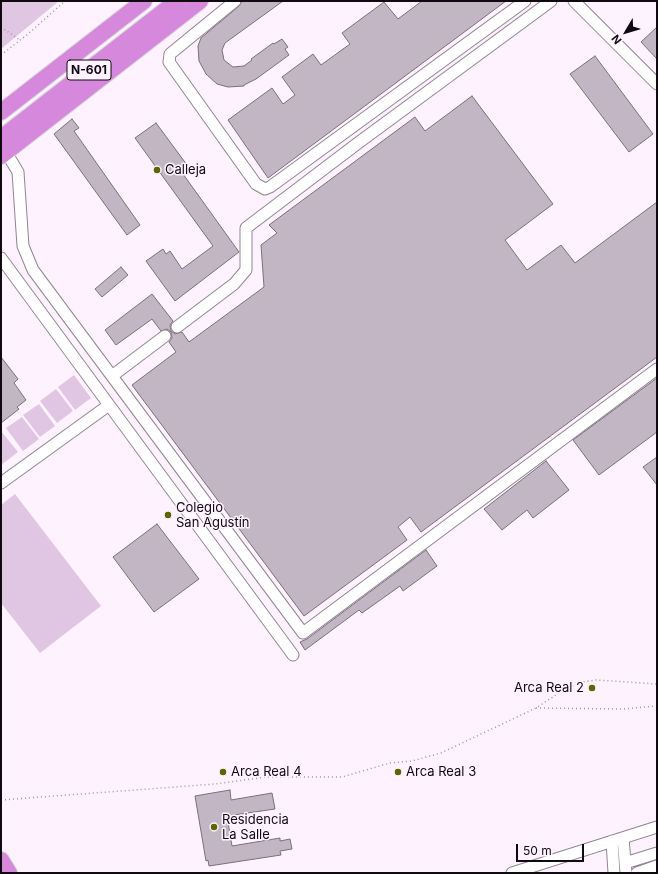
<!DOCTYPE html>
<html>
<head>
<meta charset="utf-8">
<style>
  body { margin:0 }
  #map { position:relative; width:658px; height:874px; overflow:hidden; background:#fdf2fe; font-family:Inter,sans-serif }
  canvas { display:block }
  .frame { position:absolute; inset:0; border:2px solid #0f0a0f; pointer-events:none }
  .north { position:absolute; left:606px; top:12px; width:40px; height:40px; -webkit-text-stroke:3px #fdf2fe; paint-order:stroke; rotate:232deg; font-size:11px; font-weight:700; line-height:16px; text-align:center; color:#0f0a0f }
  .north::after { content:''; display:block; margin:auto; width:14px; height:18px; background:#0f0a0f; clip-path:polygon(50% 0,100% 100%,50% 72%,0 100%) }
  .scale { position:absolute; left:516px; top:844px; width:68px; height:18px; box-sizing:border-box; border:2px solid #0f0a0f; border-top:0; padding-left:5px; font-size:12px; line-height:14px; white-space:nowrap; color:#0f0a0f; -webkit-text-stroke:3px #fdf2fe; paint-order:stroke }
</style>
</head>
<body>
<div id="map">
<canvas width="658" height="874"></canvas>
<div class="frame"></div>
<div class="north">N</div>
<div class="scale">50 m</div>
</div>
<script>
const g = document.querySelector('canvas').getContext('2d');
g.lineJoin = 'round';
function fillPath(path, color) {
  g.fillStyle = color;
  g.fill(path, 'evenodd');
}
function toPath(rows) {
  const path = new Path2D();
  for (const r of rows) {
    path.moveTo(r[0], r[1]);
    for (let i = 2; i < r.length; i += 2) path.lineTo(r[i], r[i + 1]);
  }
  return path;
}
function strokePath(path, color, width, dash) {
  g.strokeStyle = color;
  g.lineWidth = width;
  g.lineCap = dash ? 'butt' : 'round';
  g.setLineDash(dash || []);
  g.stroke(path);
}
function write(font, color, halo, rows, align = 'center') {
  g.font = font + ' Inter,sans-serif';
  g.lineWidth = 3;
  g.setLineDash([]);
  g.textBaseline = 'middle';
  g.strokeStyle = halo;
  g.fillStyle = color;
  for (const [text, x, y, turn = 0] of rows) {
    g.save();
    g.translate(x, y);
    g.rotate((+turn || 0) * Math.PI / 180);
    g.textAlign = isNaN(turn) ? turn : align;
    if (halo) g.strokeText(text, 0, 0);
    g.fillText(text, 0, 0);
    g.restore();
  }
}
const green = toPath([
  [1,1,59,1,1,49],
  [74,375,91,398,75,410,58,387],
  [56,389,73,411,57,423,40,401],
  [39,404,55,426,40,437,23,415],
  [22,417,39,439,23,451,6,428],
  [1,431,18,452,1,465],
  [15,494,101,606,40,653,1,603,1,505]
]);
const building = toPath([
  [242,1,283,1,225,43,222,50,224,60,233,67,244,66,252,60,251,59,273,43,274,44,282,39,288,47,285,49,289,55,256,79,244,85,244,86,228,87,217,84,206,74,199,61,198,46,201,38,239,6,242,1],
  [422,1,506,1,268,178,228,120,272,88,283,104,295,95,282,77,313,54,321,65,350,44,342,33,384,2,398,19,422,1],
  [657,27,657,59,641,42,657,27],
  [595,56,653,134,629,152,570,74,595,56],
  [472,96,553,204,505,240,527,270,561,245,575,263,657,202,657,357,421,532,410,517,398,527,407,540,304,616,132,385,176,352,169,342,172,338,171,332,167,329,161,331,152,319,116,345,105,330,152,294,173,321,170,325,171,331,175,334,182,332,189,342,264,287,261,245,277,233,269,225,415,117,425,131,472,96],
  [72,119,79,128,74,131,140,225,127,235,54,134,72,119],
  [156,123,190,169,183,174,239,252,175,301,146,261,163,249,166,254,170,251,182,269,213,246,135,138,156,123],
  [121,267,128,275,102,297,95,289,121,267],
  [1,357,18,379,14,383,26,400,17,407,19,409,1,423,1,357],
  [657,378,657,432,599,475,573,440,657,378],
  [657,457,657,485,643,467,657,457],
  [546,461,569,490,533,518,527,510,502,530,484,509,546,461],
  [157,524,199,579,154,612,113,557,157,524],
  [426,550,437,566,403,591,400,586,362,613,359,610,305,650,300,642,307,639,426,550],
  [230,790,231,800,272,793,275,809,227,816,232,846,280,838,280,841,290,839,292,849,280,851,281,855,209,866,208,860,206,861,195,796,230,790]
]);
const path = toPath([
  [1,27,20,40],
  [1,55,28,34,65,1],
  [536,708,623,709,657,706],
  [1,800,215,784,266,777,342,777,390,763,412,761,441,753,536,708,565,689,582,682,596,680,657,684]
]);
const minor = toPath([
  [235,1,170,54,169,62,256,184,265,189,270,187,525,1],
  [574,1,657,84],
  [6,152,18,172,23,246,33,270,303,633,657,369],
  [1,258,293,655],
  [177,327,234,284,246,270,246,228,358,143,551,1],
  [112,376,165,336],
  [1,483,109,405],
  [623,838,626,873],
  [612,841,614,873],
  [625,863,657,853],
  [512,873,657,827],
  [637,873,657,866]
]);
const highway = toPath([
  [1,112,144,1],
  [1,138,177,1],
  [1,156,200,1],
  [1,860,9,873]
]);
const markers = [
  [157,170,4,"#5d6400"],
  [168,515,4,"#5d6400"],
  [592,688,4,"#5d6400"],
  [223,772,4,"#5d6400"],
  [398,772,4,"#5d6400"],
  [214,827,4,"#5d6400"]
];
const shields = [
  [89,70,44]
];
const shieldNames = [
  ["N-601",89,70]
];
const poiNames = [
  ["Calleja",165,170],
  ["Colegio",176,508],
  ["San Agustín",176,523],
  ["Arca Real 2",584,688,"right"],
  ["Arca Real 4",231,772],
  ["Arca Real 3",406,772],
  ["Residencia",222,820],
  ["La Salle",222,835]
];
fillPath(green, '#e1c6e3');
fillPath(building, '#c3b6c4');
strokePath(building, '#7b6f7c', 1);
strokePath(minor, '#928593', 13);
strokePath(highway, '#d9d8d9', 18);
strokePath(path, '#9f969f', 1.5, [1, 3]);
strokePath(minor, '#fff', 11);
strokePath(highway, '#d689dc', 16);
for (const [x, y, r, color] of markers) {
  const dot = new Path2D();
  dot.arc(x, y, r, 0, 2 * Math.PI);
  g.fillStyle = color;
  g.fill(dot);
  strokePath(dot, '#fdf2fe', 1.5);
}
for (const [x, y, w] of shields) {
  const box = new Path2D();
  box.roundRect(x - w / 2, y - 10, w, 20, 3);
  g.fillStyle = '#fdf2fe';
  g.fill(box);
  strokePath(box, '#0f0a0f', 1);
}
write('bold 12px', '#0f0a0f', null, shieldNames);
write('13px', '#0f0a0f', '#fdf2fe', poiNames, 'left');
</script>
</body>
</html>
